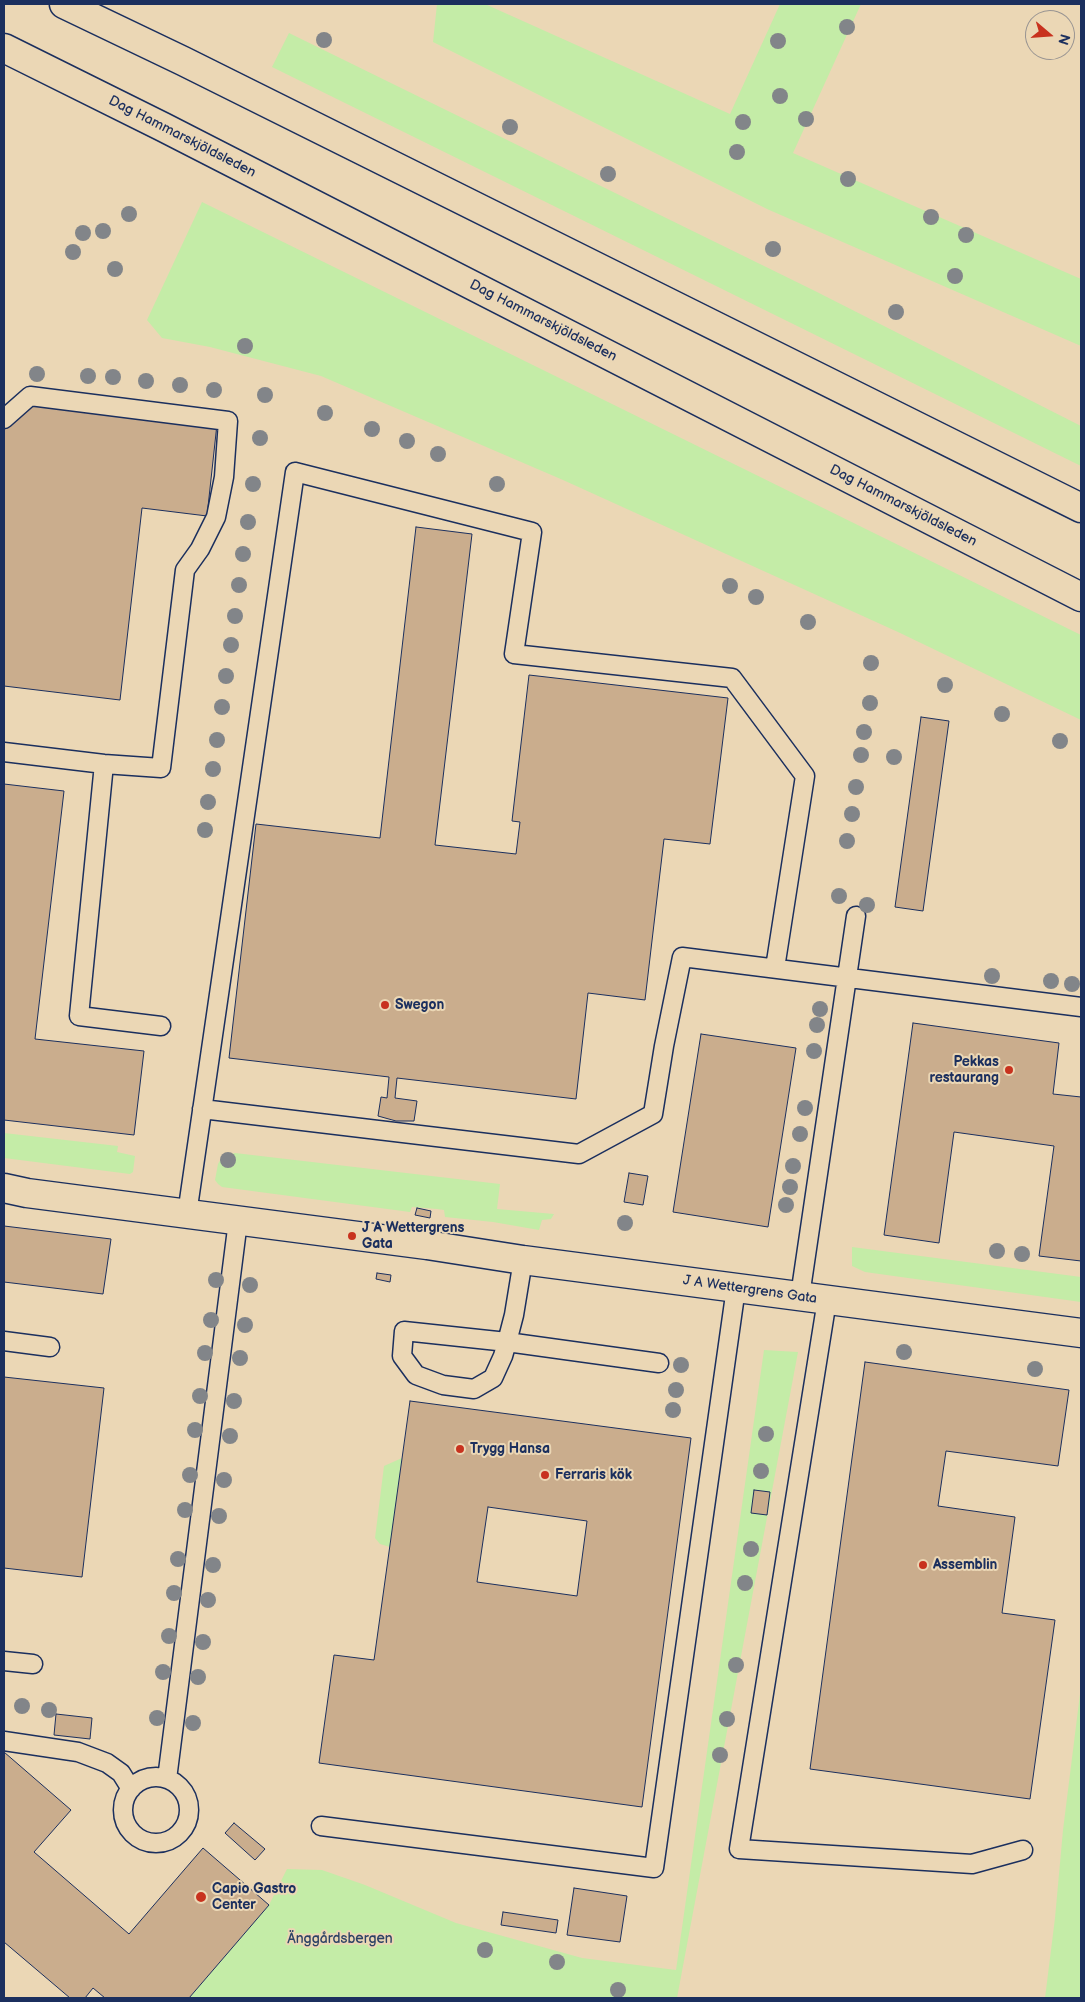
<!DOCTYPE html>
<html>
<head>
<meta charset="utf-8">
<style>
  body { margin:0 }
  #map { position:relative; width:1085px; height:2002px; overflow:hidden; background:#ebd7b5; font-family:"Balsamiq Sans",sans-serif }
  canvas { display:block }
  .frame { position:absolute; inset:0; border:5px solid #1b2f5e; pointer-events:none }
  .north { position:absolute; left:1025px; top:10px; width:50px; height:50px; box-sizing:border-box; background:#ebd7b5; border:1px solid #989492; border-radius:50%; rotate:108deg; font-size:14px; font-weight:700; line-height:20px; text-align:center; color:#1b2f5e }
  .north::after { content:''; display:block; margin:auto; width:18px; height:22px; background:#c8321e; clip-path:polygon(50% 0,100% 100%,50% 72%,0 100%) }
</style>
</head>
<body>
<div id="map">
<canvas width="1085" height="2002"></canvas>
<div class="frame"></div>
<div class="north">N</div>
</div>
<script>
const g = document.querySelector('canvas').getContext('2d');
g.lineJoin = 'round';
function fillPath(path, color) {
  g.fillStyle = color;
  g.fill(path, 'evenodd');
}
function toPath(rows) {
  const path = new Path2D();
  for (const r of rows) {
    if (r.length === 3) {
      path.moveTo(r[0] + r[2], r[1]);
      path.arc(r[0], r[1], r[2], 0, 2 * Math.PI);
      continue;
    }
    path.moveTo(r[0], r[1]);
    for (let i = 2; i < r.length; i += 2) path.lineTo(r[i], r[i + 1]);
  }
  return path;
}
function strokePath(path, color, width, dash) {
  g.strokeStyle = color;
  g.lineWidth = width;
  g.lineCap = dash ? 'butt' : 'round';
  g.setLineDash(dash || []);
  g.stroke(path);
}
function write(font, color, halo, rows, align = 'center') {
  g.font = font + ' "Balsamiq Sans",sans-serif';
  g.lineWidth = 4;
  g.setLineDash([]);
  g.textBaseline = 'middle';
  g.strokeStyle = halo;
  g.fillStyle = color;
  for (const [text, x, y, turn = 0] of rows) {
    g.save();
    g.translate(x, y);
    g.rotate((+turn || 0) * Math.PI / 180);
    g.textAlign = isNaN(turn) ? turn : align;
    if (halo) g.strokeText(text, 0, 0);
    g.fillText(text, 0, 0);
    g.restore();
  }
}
const green = toPath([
  [437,4,485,4,730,114,780,4,861,4,793,153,1081,279,1081,346,767,209,433,42],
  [289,33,815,291,1081,426,1081,466,272,67],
  [202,202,1081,635,1081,720,898,632,563,480,321,376,210,347,162,338,147,320],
  [4,1133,118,1146,117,1152,135,1156,133,1172,130,1174,4,1158],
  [235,1153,500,1184,497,1209,554,1214,551,1219,542,1220,539,1230,493,1222,445,1217,444,1210,437,1209,412,1207,410,1212,222,1187,218,1184,215,1180,218,1164,222,1157],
  [852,1247,1081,1277,1081,1302,865,1272,852,1266],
  [764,1350,798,1352,677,1998,189,1998,269,1905,287,1869,322,1870,365,1885,456,1923,582,1958,676,1970],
  [402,1458,390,1547,380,1544,375,1538,384,1466],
  [1081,1686,1081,1998,1045,1998,1055,1918,1063,1830]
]);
const building = toPath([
  [32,403,217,424,207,516,142,508,120,700,4,686,4,424,32,403],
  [416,527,472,534,435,845,516,854,520,822,512,821,529,675,728,698,710,844,664,839,645,1000,588,993,576,1099,397,1078,395,1098,417,1101,414,1121,396,1121,378,1116,381,1097,387,1098,389,1077,229,1058,256,824,380,838,416,527],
  [921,717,949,721,923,911,895,907,921,717],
  [4,784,64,791,35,1039,144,1051,134,1135,4,1120,4,784],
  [913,1023,1059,1043,1053,1094,1081,1097,1081,1261,1039,1256,1054,1146,954,1132,939,1243,884,1235,913,1023],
  [701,1034,796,1048,768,1227,673,1212,701,1034],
  [629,1173,648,1176,643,1205,624,1202,629,1173],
  [417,1208,431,1211,430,1218,415,1215,417,1208],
  [4,1226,111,1239,103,1294,4,1282,4,1226],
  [377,1273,391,1275,390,1282,376,1279,377,1273],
  [865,1362,1069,1390,1058,1466,946,1451,938,1506,1015,1517,1002,1613,1055,1620,1030,1799,810,1769,865,1362],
  [4,1377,104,1388,82,1577,4,1568,4,1377],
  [410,1401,691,1438,642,1807,319,1763,334,1655,374,1660,410,1401],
  [488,1507,587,1521,577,1596,477,1582,488,1507],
  [754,1490,770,1492,767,1515,751,1513,754,1490],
  [56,1714,92,1718,90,1739,54,1735,56,1714],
  [4,1752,71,1810,34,1852,129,1934,203,1848,269,1905,189,1998,105,1998,93,1988,85,1998,70,1998,4,1942,4,1752],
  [234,1823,265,1849,255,1860,225,1833,234,1823],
  [574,1888,627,1896,620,1942,567,1935,574,1888],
  [503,1912,558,1920,556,1933,501,1925,503,1912]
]);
const lane = toPath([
  [4,419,30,396,228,421,224,477,216,517,200,549,185,570,161,768,104,764,4,752],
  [104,764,79,1016,161,1026],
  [202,1109,579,1154,653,1114,664,1046,682,957,1081,1007],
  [187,1214,295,472,532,532,514,654,732,678,805,776,775,968],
  [523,1260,514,1315,507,1342,503,1356,493,1378,474,1389,443,1385,416,1375,402,1356,404,1331,507,1342,659,1363],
  [800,1296,856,916],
  [827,1300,739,1849,972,1864,1023,1850],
  [4,1341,50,1347],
  [4,1661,33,1664],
  [4,1741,78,1752,107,1763,121,1773,131,1789],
  [156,1810,33],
  [167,1779,238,1221],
  [321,1826,654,1868,736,1288]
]);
const secondary = toPath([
  [4,1188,27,1193,427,1245,523,1260,1081,1333]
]);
const primary = toPath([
  [64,4,183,61,1081,508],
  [4,48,163,127,1081,597]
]);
const trees = [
  [847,27],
  [324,40],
  [778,41],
  [780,96],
  [806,119],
  [743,122],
  [510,127],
  [737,152],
  [608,174],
  [848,179],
  [129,214],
  [931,217],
  [103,231],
  [83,233],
  [966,235],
  [773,249],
  [73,252],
  [115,269],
  [955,276],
  [896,312],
  [245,346],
  [37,374],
  [88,376],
  [113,377],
  [146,381],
  [180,385],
  [214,390],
  [265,395],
  [325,413],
  [372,429],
  [260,438],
  [407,441],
  [438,454],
  [253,484],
  [497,484],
  [248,522],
  [243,554],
  [239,585],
  [730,586],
  [756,597],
  [235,616],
  [808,622],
  [231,645],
  [871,663],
  [226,676],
  [945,685],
  [870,703],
  [222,707],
  [1002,714],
  [864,732],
  [217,740],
  [1060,741],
  [861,755],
  [894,757],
  [213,769],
  [856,787],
  [208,802],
  [852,814],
  [205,830],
  [847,841],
  [839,896],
  [867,905],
  [992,976],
  [1051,981],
  [1072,984],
  [820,1009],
  [817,1025],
  [814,1051],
  [805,1108],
  [800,1134],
  [228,1160],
  [793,1166],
  [790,1187],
  [786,1205],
  [625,1223],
  [997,1251],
  [1022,1254],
  [216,1280],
  [250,1285],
  [211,1320],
  [245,1325],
  [904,1352],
  [205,1353],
  [240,1358],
  [681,1365],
  [1035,1369],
  [676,1390],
  [200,1396],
  [234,1401],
  [673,1410],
  [195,1430],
  [766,1434],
  [230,1436],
  [761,1471],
  [190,1475],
  [224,1480],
  [185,1510],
  [219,1516],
  [751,1549],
  [178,1559],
  [213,1565],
  [745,1583],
  [174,1593],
  [208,1600],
  [169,1636],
  [203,1642],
  [736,1665],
  [163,1672],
  [198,1677],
  [22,1706],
  [49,1710],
  [157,1718],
  [727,1719],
  [193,1723],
  [720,1755],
  [485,1950],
  [557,1962],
  [618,1990]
];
const markers = [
  [385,1005,5,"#c8321e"],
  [1009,1070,5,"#c8321e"],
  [352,1236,5,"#c8321e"],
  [460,1449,5,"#c8321e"],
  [545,1475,5,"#c8321e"],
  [923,1565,5,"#c8321e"],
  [201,1897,6,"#c8321e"]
];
const streetNames = [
  ["Dag Hammarskjöldsleden",182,137,27],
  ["Dag Hammarskjöldsleden",543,321,27],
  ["Dag Hammarskjöldsleden",903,506,27],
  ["J A Wettergrens Gata",750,1290,8]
];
const poiNames = [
  ["Swegon",395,1005],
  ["Pekkas",999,1062,"right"],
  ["restaurang",999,1078,"right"],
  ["J A Wettergrens",362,1228],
  ["Gata",362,1244],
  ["Trygg Hansa",470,1449],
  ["Ferraris kök",555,1475],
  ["Assemblin",933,1565],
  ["Capio Gastro",212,1889],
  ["Center",212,1905]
];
const parkNames = [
  ["Änggårdsbergen",340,1939]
];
fillPath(green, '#c4eca7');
fillPath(building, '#caad8d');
strokePath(building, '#1b2f5e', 1);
strokePath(lane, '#1b2f5e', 21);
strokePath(secondary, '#1b2f5e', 31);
strokePath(primary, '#1b2f5e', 31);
strokePath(lane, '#ebd7b5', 18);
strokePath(secondary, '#ebd7b5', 28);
strokePath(primary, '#ebd7b5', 28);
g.fillStyle = '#828589';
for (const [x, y] of trees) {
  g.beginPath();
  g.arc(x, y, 8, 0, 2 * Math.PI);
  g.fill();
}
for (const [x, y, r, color] of markers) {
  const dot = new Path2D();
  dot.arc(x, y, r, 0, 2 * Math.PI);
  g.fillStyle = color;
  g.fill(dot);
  strokePath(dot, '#ebd7b5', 2);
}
write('14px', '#1b2f5e', '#ebd7b5', streetNames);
write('bold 14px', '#1b2f5e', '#ebd7b5', poiNames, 'left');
write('14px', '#2c4265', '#ebd7b5', parkNames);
</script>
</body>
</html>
